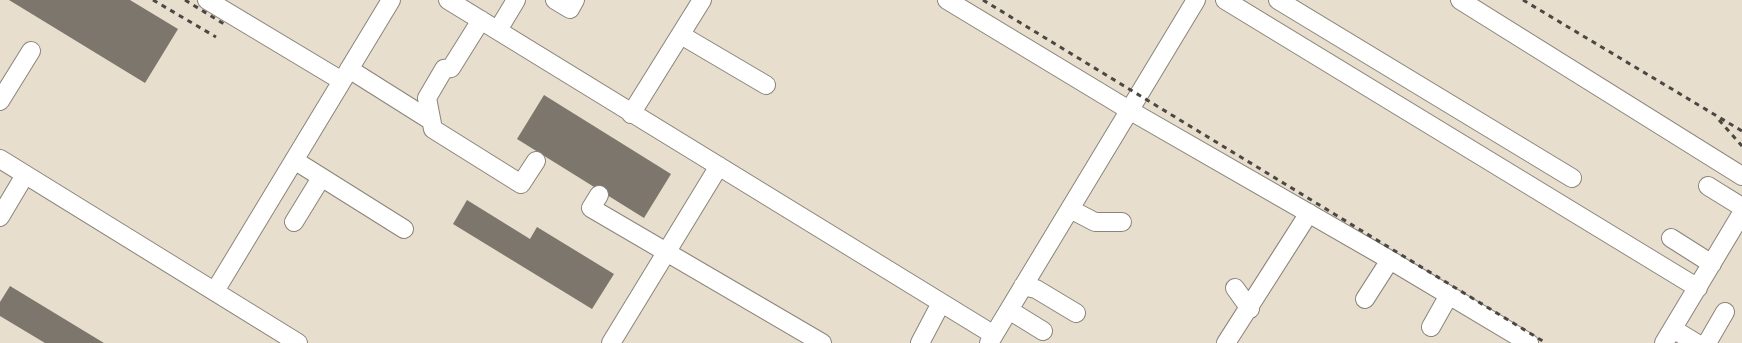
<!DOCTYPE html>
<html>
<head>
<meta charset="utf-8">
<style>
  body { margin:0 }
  canvas { display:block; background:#f1ebe0 }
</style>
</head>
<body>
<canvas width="1742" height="343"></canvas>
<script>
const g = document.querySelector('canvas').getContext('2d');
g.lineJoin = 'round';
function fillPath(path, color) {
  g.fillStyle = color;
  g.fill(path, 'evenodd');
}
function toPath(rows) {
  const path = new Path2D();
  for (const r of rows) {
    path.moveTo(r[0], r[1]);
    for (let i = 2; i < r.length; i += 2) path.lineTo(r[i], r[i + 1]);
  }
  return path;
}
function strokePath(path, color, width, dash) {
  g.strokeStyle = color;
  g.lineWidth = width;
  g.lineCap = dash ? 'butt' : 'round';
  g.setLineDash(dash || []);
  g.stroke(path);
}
const built = toPath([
  [0,0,1742,0,1742,343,0,343]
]);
const building = toPath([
  [9,0,130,0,178,29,145,83],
  [544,95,671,174,644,218,517,139],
  [467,200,530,239,537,227,614,274,592,309,453,224],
  [10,286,104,343,45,343,0,316,0,302]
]);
const minor = toPath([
  [207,0,342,81],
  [448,0,994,335],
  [555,0,570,9,575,0],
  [947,0,1129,110,1390,260,1529,343],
  [1225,0,1698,288],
  [1278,0,1572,178],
  [1460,0,1742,176],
  [481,20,451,68,444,69,427,98,433,129,521,184,536,161],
  [498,30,516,0],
  [681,35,766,85],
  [349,69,430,120],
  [0,101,31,51],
  [631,114,702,0],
  [0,159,298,343],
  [294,160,404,229],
  [1708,186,1742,207],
  [599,195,591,208,822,343],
  [1070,209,1095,222,1122,222],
  [0,217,25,175],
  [294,222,321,178],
  [1671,238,1712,264],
  [1023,286,1036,289,1076,313],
  [1235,288,1250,309],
  [215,291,391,0],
  [1365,299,1390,260],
  [1009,310,1043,331],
  [1431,327,1449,295],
  [1673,329,1696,343],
  [611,343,719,166],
  [920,343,941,303],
  [989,343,1196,0],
  [1226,343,1309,213],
  [1664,343,1742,213],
  [1707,343,1725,312]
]);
const rail = toPath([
  [153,0,216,37],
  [185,0,224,24],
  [983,0,1546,343],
  [1523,0,1742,131],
  [1719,120,1742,146]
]);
fillPath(built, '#e8decd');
fillPath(building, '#7c766c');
strokePath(minor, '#8a847a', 20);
strokePath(minor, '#fff', 18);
strokePath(rail, '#4b4743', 3, [5, 5]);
</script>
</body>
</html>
